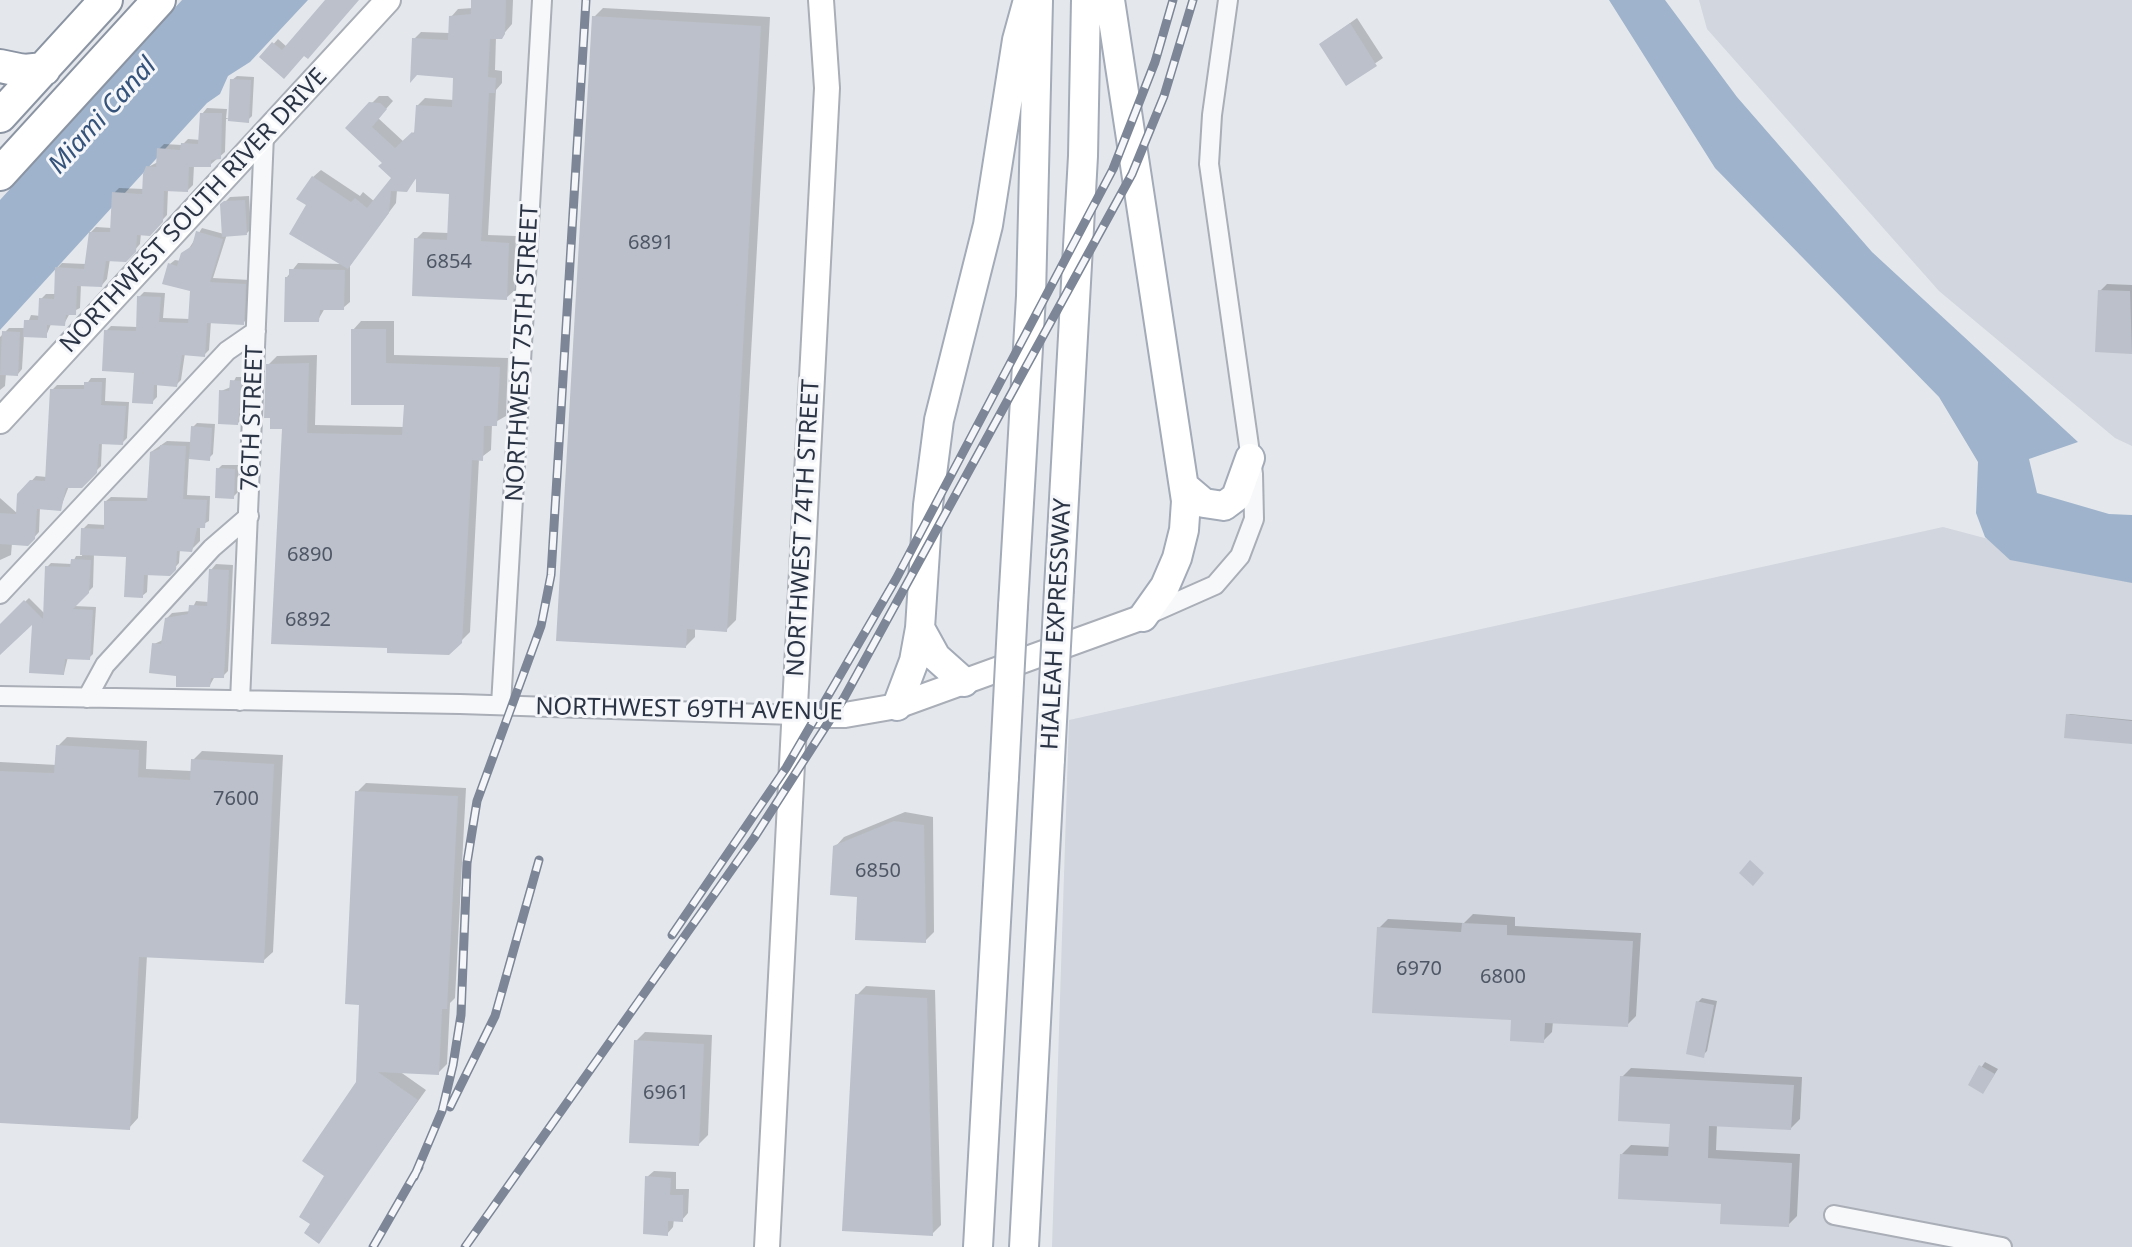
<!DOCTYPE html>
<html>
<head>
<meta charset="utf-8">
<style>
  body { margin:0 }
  canvas { display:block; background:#e4e7ec }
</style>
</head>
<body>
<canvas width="2132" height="1247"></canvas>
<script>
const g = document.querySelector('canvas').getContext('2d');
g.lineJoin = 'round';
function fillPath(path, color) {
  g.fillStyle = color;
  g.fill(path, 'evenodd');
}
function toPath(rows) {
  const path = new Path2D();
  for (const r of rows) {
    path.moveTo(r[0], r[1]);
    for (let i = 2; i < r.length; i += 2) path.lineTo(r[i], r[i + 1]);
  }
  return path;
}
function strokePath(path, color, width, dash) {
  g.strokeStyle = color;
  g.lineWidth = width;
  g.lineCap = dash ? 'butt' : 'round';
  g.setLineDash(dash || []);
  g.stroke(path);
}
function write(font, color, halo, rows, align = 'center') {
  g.font = font + ' "Noto Sans",sans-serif';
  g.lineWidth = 6;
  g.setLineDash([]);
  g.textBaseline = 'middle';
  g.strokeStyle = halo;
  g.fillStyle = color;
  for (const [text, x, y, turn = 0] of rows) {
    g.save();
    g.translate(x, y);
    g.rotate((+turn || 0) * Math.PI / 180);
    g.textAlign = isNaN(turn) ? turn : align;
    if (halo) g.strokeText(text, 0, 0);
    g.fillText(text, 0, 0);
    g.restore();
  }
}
const built = toPath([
  [1699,0,2132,0,2132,446,2115,438,1939,291,1707,29],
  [1943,527,2132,577,2132,1247,1052,1247,1069,720]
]);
const water = toPath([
  [182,0,308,0,250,62,228,76,220,94,207,103,0,330,0,200],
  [1609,0,1665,0,1737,97,1872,252,2078,442,2029,459,2037,493,2109,514,2132,515,2132,583,2010,560,1985,537,1976,513,1978,462,1939,397,1715,168]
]);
const shadow = toPath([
  [329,0,358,0,304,53,262,57,278,39,287,47],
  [473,0,513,0,512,24,501,37,496,37,495,70,502,71,502,83,496,90,488,235,516,236,514,291,506,298,416,239,423,232,449,233,451,192,419,175,406,190,397,190,396,203,350,264,350,302,343,308,325,308,318,320,287,277,298,263,344,264,308,205,313,177,321,170,360,196,363,192,375,202,394,178,384,162,347,128,379,96,388,96,393,101,378,118,404,142,416,130,418,105,425,98,454,100,455,76,414,39,421,32,450,33,451,17,458,9,473,8],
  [603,8,770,17,736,620,726,630,695,628,695,637,686,646,594,17],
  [1357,18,1383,58,1346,83,1321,44],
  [237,76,254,77,252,116,248,120,226,119,225,152,210,165,194,165,193,185,188,190,168,189,167,215,149,234,141,233,140,244,126,260,110,259,107,279,102,285,81,284,80,308,70,313,64,324,51,324,46,336,24,335,22,369,18,374,6,373,5,386,0,390,0,337,9,328,26,328,31,315,41,316,41,299,46,294,56,294,57,268,62,263,86,264,91,232,96,227,112,228,114,193,119,188,144,189,148,167,158,162,159,149,164,144,182,145,188,139,201,140,202,114,207,108,227,109,226,118,230,119,232,80],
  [249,196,251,229,247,233,227,234,213,278,250,280,248,318,243,323,211,321,209,350,204,355,185,353,181,380,176,385,157,383,157,397,152,402,136,371,106,331,111,326,138,327,139,297,144,292,165,293,163,318,190,319,192,290,170,264,175,260,181,261,202,228,224,234,222,205,230,197],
  [2107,284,2132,285,2132,352,2097,350,2100,291],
  [361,321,394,321,394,355,508,358,506,416,492,424,491,450,479,459,470,632,461,641,284,427,268,365,277,356,317,355,315,425,404,427,406,403,353,330],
  [236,377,245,377,242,419,238,423,221,391,231,387],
  [91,378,106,378,105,401,129,402,127,438,122,443,102,442,101,466,81,486,69,486,60,509,40,507,39,532,28,544,12,543,11,555,0,560,0,498,18,514,19,495,36,476,47,477,52,390,57,385,86,385],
  [197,423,215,424,213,454,209,458,189,457,187,495,210,496,209,521,200,526,200,541,191,550,180,549,179,563,169,574,148,573,147,592,142,596,128,555,94,553,93,587,74,606,96,607,93,654,89,658,68,657,64,673,34,620,0,652,0,626,29,598,45,614,47,567,51,563,72,564,76,556,82,556,83,529,88,524,106,525,106,501,111,497,149,498,151,452,167,441,192,442,193,427],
  [222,465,238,465,238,492,233,497,218,469],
  [216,564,233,565,228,671,223,676,215,676,210,685,178,674,154,644,163,640,167,618,172,613,191,611,196,601,209,602,211,570],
  [2070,714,2132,720,2132,742,2068,715],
  [67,737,147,741,146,769,192,771,193,760,202,751,283,755,273,952,263,961,147,955,138,1118,129,1128,0,1121,0,762,57,765,58,746],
  [366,783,466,788,455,998,450,1003,447,1064,438,1073,399,1071,426,1090,318,1241,313,1223,358,1083,362,1003,357,792],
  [905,812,933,817,934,932,925,941,859,896,835,847,844,837],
  [1473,914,1515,917,1515,926,1641,933,1636,1016,1627,1025,1553,1021,1552,1032,1543,1041,1379,928,1388,919,1464,923],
  [866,986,935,990,941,1225,932,1234,857,995],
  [1702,998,1717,1001,1707,1051,1703,1055,1698,1002],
  [645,1032,712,1035,708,1135,699,1144,636,1041],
  [1985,1062,1998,1069,1983,1092,1970,1084],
  [1631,1068,1802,1077,1800,1119,1791,1128,1717,1124,1716,1150,1800,1154,1797,1216,1788,1225,1724,1203,1622,1154,1631,1145,1670,1147,1672,1122,1622,1077],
  [654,1171,676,1172,676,1189,689,1189,688,1213,682,1220,674,1219,673,1227,667,1234,647,1177]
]);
const building = toPath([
  [325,0,359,0,308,59,304,56,284,79,259,57,272,42,282,50],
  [471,0,506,0,505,34,502,39,490,39,488,77,496,78,495,93,489,93,481,241,509,243,507,300,412,296,414,238,447,240,449,194,416,192,416,178,407,192,391,191,389,213,348,269,289,234,306,205,296,199,312,176,351,202,355,198,367,208,391,178,378,166,382,163,345,128,369,102,380,103,387,109,372,127,395,148,412,132,414,134,416,105,452,107,453,78,417,75,410,83,412,38,448,40,449,16,471,14],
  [592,16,761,26,727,632,687,629,686,648,556,641],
  [1350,23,1377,66,1346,86,1319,44],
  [230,79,251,80,249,123,228,121],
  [200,113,222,113,221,159,211,160,211,167,189,167,188,192,164,191,163,222,150,236,137,235,136,252,126,262,106,261,102,287,77,286,76,315,66,315,65,326,47,325,47,338,23,337,24,320,38,320,39,298,54,299,55,267,84,269,89,232,110,232,112,192,142,194,143,174,146,166,156,167,157,148,180,150,181,143,198,144],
  [245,200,247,235,222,237,220,204,224,201],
  [196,231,223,239,210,282,246,284,244,325,207,323,205,357,182,355,177,387,154,385,153,404,132,403,134,373,102,371,104,330,136,331,137,296,161,297,159,322,188,323,190,291,162,284,168,263,177,266,181,253,192,246],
  [289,269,345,270,344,310,320,310,319,322,284,322,285,277,289,277],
  [2098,290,2130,291,2132,354,2095,352],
  [351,329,386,329,386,363,500,367,497,426,484,426,483,461,472,460,462,643,449,655,387,653,387,648,271,644,282,429,270,429,270,418,264,418,266,364,309,363,307,433,402,435,404,405,351,405],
  [2,331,20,332,18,376,0,375],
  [230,380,242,381,238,425,218,424,219,390,229,391],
  [84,382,102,382,101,405,126,406,123,445,99,444,97,473,82,488,66,488,61,511,37,509,35,539,28,546,0,544,0,513,16,514,17,494,30,480,45,481,50,389,84,389],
  [191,426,212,428,210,461,189,459],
  [160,445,186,446,183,499,207,500,205,528,197,528,192,552,177,551,176,570,170,576,144,575,143,598,124,597,126,557,80,555,81,528,104,529,104,501,147,501,150,452,160,449],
  [216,468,235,469,234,499,215,498],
  [71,559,91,560,89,593,73,609,93,610,90,660,65,659,64,675,29,673,32,625,0,655,0,624,24,600,43,619,45,566,70,567],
  [209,569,229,570,224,678,211,678,210,687,176,687,176,676,149,673,152,643,161,644,165,618,188,614,189,605,207,606],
  [2066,714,2132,721,2132,744,2064,738],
  [56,745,139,750,138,777,190,780,191,759,274,764,264,963,139,957,130,1130,0,1123,0,771,54,773],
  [355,791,458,796,447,1009,442,1009,439,1075,378,1072,418,1100,319,1244,304,1233,310,1224,299,1217,324,1176,302,1161,356,1082,359,1005,345,1004],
  [894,821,924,825,926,943,855,940,857,897,830,895,833,846],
  [1750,860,1764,873,1753,886,1739,873],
  [1462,923,1507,925,1507,935,1633,941,1628,1027,1545,1023,1544,1043,1510,1041,1511,1020,1372,1013,1377,927,1461,932],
  [855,994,927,998,933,1236,842,1231],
  [1696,1001,1714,1005,1704,1058,1686,1054],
  [634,1040,704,1044,699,1146,629,1143],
  [1979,1065,1995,1074,1983,1094,1968,1085],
  [1620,1076,1794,1085,1791,1130,1709,1126,1708,1158,1792,1163,1789,1227,1720,1224,1721,1204,1618,1199,1620,1154,1668,1156,1670,1124,1618,1121],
  [645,1176,671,1178,670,1195,683,1195,683,1222,668,1221,668,1236,643,1234]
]);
const street = toPath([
  [0,594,227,351,256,331],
  [1145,616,1215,585,1240,556,1254,519,1253,474,1209,164,1212,115,1228,0],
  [0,696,460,704,794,715],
  [87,698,105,665,212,548,249,516],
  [240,701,264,135],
  [501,705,542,0],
  [1834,1215,2002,1247]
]);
const secondary = toPath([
  [0,421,388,0],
  [794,715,845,715,897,706,1143,617],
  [767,1247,827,88,821,0]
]);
const primary = toPath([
  [1110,0,1186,501,1184,530,1177,558,1165,586,1143,617],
  [1184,486,1204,503,1224,506,1236,497,1250,458],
  [1059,589,1083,156,1086,0],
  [1013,606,1031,296,1038,1],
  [920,628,936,657,964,682],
  [897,706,914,661,920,628,928,505,939,420,988,225,1017,40,1028,0],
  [978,1247,1004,777],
  [1024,1247,1050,759]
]);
const highway = toPath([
  [0,66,24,71,44,69],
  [0,116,106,0],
  [0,174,159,0]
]);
const rail = toPath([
  [672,935,786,768,896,579,1113,169,1155,62,1173,0],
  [450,1107,495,1016,539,860],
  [414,1177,442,1111,453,1065,461,1015,467,863,477,801,541,626,551,575,586,0],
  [373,1247,419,1167],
  [465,1247,754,838,844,698,1132,174,1164,96,1193,0]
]);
const primaryBridge = toPath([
  [1050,759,1059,589],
  [1004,777,1013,606]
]);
const numberNames = [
  ["6891",651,243],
  ["6854",449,262],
  ["6890",310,555],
  ["6892",308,620],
  ["7600",236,799],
  ["6850",878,871],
  ["6970",1419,969],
  ["6800",1503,977],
  ["6961",666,1093]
];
const streetNames = [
  ["NORTHWEST SOUTH RIVER DRIVE",194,211,-47],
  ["NORTHWEST 75TH STREET",523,353,-87],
  ["76TH STREET",253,418,-88],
  ["NORTHWEST 74TH STREET",804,528,-87],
  ["HIALEAH EXPRESSWAY",1057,624,-87],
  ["NORTHWEST 69TH AVENUE",689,710,1]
];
const waterNames = [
  ["Miami Canal",103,116,-48]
];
fillPath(built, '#d2d6de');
fillPath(water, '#9fb4cc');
fillPath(shadow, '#0003');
fillPath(building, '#bbc0ca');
strokePath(street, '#a9aeb7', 22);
strokePath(secondary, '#a9aeb7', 28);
strokePath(primary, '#a3abb8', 32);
strokePath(highway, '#8b94a3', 36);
strokePath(street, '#f7f8fa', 18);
strokePath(secondary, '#fff', 24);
strokePath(primary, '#fff', 28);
strokePath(highway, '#fff', 32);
strokePath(rail, '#7d8696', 9);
strokePath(rail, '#f4f6f9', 6, [18]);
strokePath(primaryBridge, '#a3abb8', 32, []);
strokePath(primaryBridge, '#fff', 28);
write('20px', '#4f5766', null, numberNames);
write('24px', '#2b3445', '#f4f6f9', streetNames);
write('italic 26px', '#34527a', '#f4f6f9', waterNames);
</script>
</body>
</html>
